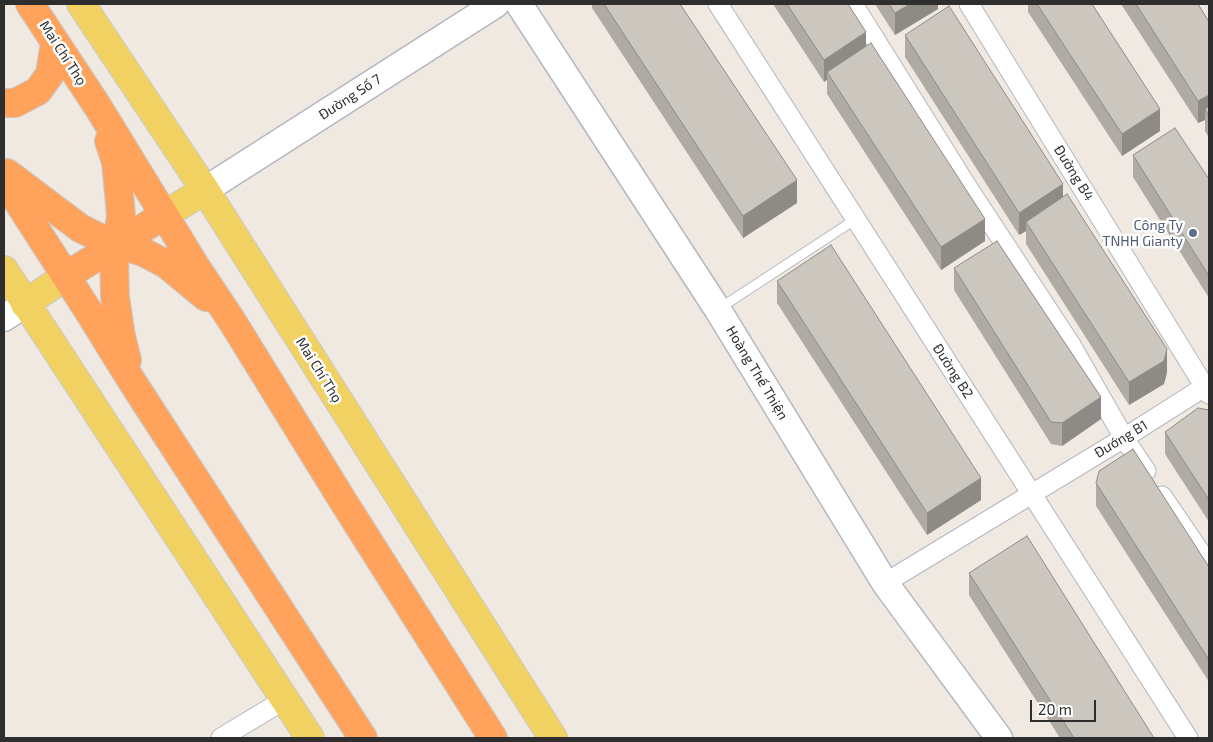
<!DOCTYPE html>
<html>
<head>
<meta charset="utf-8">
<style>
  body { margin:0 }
  #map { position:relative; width:1213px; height:742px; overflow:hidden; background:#efe9e1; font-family:"Exo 2",sans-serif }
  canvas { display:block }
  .frame { position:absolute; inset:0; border:5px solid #2e2e2e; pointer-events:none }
  .scale { position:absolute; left:1030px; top:700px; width:66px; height:22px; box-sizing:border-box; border:2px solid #2e2e2e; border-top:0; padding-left:6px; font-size:15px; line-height:18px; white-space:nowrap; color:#2e2e2e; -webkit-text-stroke:4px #fff; paint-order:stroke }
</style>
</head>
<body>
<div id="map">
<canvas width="1213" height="742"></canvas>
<div class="frame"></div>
<div class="scale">20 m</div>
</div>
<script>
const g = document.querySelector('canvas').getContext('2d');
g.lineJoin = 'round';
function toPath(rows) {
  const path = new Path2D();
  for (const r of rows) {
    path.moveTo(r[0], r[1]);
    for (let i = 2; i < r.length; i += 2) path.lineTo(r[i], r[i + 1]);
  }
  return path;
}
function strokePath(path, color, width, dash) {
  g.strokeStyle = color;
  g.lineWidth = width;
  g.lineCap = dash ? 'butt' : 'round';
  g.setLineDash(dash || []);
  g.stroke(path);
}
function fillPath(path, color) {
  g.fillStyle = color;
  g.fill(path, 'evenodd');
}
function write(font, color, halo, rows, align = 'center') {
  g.font = font + ' "Exo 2",sans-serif';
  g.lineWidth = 5;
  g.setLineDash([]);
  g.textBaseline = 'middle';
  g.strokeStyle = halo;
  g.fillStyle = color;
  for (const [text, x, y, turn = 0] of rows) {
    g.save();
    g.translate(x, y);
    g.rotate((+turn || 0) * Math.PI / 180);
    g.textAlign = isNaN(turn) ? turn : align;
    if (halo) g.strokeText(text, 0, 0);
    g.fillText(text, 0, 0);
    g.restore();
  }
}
const lane = toPath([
  [720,308,856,219]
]);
const street = toPath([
  [718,4,1188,738],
  [853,4,968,188,1071,345,1124,438,1146,471],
  [969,4,1209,394],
  [1162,496,1209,565],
  [885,583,1124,438,1209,384],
  [221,738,284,700]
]);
const secondary = toPath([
  [519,4,718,310,885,583,999,738],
  [205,190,496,4],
  [4,318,25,304]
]);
const primary = toPath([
  [81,4,205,190,553,738],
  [164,215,205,190],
  [4,270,310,738],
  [25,304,66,276]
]);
const highway = toPath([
  [30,4,98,107,196,267,232,321,343,501,493,738],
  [4,103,15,103,38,91,50,74,55,42],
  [109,141,116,162,120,204,121,217,114,257,115,297,121,336,127,360],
  [7,173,80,228,104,240,143,252,166,264,206,297],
  [4,180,89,312,133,383,363,738],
  [66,276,164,215]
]);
const wall = toPath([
  [592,4,680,4,797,203,743,238,592,8],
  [773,4,848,4,866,47,985,241,941,270,827,94,827,80,824,82],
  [875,4,938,4,938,9,895,35],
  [1028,4,1092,4,1160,131,1122,156,1028,12],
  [1121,4,1198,4,1209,22,1209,138,1205,131,1205,120,1198,123],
  [905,35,1063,197,1167,372,1164,384,1129,405,1026,244,1026,231,1019,235,905,57],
  [1133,155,1209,179,1209,298,1133,177],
  [954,268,1101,419,1062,446,1051,444,954,290],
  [777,281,981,500,927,535,777,303],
  [1209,410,1209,522,1165,454,1165,432],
  [1096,483,1209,567,1209,682,1096,506],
  [969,573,1154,738,1060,738,969,595]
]);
const shadedWall = toPath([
  [910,4,938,4,938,9,895,35,895,13],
  [866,32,866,54,827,72,827,80,824,82,824,60],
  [1209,95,1209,116,1205,109,1205,120,1198,123,1198,101],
  [1160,109,1160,131,1122,156,1122,134],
  [797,180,797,203,743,238,743,216],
  [1063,184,1063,206,1026,222,1026,231,1019,235,1019,213],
  [985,219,985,241,941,270,941,247],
  [1167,349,1167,372,1164,384,1129,405,1129,382],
  [1101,397,1101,419,1062,446,1062,423],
  [981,478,981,500,927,535,927,513]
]);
const building = toPath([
  [604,4,680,4,797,180,743,216,604,4],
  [787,4,848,4,866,32,824,60,787,4],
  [889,4,910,4,895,13,889,4],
  [1037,4,1092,4,1160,109,1122,134,1037,4],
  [1136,4,1198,4,1209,22,1209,95,1198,101,1136,4],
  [949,6,1063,184,1019,213,905,35,949,6],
  [871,43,985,219,941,247,827,72,871,43],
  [1209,106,1209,116,1205,109,1209,106],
  [1175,128,1209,179,1209,276,1133,155,1175,128],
  [1067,194,1167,349,1164,361,1129,382,1026,222,1067,194],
  [997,241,1101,397,1062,423,1051,422,954,268,997,241],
  [831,245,981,478,927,513,777,281,831,245],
  [1198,408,1209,410,1209,500,1165,432,1198,408],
  [1133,449,1209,567,1209,660,1096,483,1099,471,1133,449],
  [1027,536,1154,738,1074,738,969,573,1027,536]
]);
const markers = [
  [1193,233,5,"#5c6f8a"]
];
const streetNames = [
  ["Mai Chí Thọ",63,53,57],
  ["Đường Số 7",350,97,-33],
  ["Đường B4",1074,173,58],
  ["Mai Chí Thọ",319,370,58],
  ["Đường B2",953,371,57],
  ["Hoàng Thế Thiện",757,373,59],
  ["Đướng B1",1121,439,-31]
];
const serviceNames = [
  ["Công Ty",1183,225],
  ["TNHH Gianty",1183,241]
];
strokePath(lane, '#b4b7c1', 11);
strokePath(street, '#b4b7c1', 21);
strokePath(secondary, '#b4b7c1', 29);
strokePath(primary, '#c9c9c9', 30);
strokePath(highway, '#c9c9c9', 30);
strokePath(lane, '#fff', 9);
strokePath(street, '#fff', 19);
strokePath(secondary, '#fff', 26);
strokePath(primary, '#f2d163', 28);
strokePath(highway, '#ffa35c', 28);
fillPath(wall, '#afaba4');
fillPath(shadedWall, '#8e8b86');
fillPath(building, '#cbc7bf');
strokePath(building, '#8e8b86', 1);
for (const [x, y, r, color] of markers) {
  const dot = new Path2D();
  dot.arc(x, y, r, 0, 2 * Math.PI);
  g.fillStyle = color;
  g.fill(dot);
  strokePath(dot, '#fff', 2);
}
write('14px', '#2e2e2e', '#fff', streetNames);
write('14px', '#4e5e75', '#fff', serviceNames, 'right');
</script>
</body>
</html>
